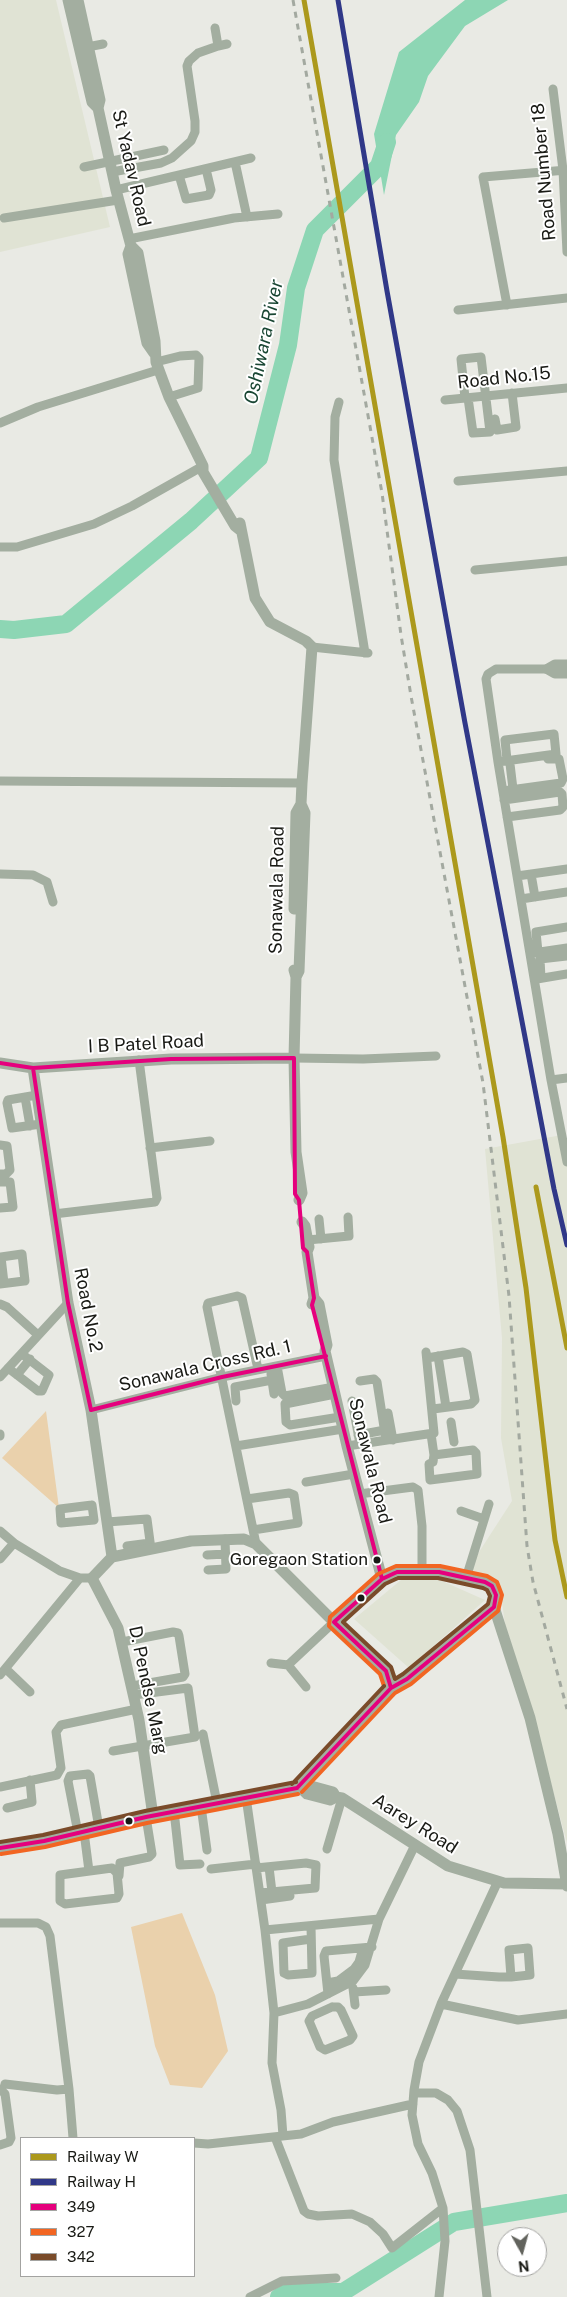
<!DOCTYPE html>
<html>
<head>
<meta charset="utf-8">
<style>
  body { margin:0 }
  #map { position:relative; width:567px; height:2297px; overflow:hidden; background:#e9eae4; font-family:"Public Sans",sans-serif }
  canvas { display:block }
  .legend { position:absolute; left:20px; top:2137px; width:175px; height:140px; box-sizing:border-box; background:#fff; border:1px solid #a3a3a1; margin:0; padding:6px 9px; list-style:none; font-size:15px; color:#191a15 }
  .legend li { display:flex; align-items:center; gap:10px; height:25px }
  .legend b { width:25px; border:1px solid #a3a3a1 }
  .north { position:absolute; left:497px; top:2227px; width:50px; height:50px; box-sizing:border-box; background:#fff; border:1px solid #a3a3a1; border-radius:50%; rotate:173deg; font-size:14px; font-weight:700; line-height:20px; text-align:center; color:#191a15 }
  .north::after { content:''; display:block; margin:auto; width:18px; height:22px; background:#62635d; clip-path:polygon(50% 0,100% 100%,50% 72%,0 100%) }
</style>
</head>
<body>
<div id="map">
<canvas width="567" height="2297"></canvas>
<ul class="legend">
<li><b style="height:6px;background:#ac991c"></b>Railway W</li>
<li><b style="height:6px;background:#303888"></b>Railway H</li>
<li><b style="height:6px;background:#e5007d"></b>349</li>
<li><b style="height:6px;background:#f26522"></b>327</li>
<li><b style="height:6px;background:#7a4b2a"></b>342</li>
</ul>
<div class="north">N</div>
</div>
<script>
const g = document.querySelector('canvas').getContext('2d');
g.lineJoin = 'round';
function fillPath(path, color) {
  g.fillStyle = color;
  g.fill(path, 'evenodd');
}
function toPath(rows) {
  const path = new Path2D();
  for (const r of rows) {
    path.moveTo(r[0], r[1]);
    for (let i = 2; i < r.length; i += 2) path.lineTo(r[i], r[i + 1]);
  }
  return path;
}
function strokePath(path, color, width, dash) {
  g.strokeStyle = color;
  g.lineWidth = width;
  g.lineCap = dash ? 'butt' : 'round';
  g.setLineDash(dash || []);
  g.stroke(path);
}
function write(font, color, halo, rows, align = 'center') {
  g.font = font + ' "Public Sans",sans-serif';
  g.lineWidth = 4;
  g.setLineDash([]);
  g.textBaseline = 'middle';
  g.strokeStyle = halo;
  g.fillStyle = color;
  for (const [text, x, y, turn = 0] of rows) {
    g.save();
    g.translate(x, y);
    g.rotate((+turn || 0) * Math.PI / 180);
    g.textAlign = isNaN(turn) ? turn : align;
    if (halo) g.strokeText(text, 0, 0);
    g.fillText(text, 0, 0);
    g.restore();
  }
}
const built = toPath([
  [0,0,56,0,110,227,0,252],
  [562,1135,567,1155,567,1843,524,1683,505,1625,500,1586,468,1569,512,1501,501,1438,502,1338,485,1149],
  [401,1580,440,1580,485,1600,409,1668,354,1619]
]);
const green = toPath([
  [46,1411,59,1508,2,1458],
  [182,1913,215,1995,228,2051,202,2088,170,2085,155,2046,131,1927]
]);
const water = toPath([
  [465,0,508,0,465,26,428,76,419,102,396,135,384,195,374,134,399,52]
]);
const river = toPath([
  [0,629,14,630,66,624,191,521,259,458,288,345,296,288,315,230,379,166,387,142],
  [279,2297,288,2292,343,2292,454,2222,567,2203]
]);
const minor = toPath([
  [218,46,227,44],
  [82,48,103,44],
  [553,89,563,170,567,252],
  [235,162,247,217],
  [84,167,164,150],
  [112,172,161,163,172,158,191,141,195,132,195,121,187,66,189,61,198,53,218,46,215,28],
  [179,175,186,199,209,195,211,190,206,169],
  [116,190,251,158],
  [4,218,118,200],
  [129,239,234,218,278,214],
  [507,305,483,177,567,170],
  [458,310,567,298],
  [156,362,180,356,196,355,199,358,198,388,169,397],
  [465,398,461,359,481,357,490,432,473,433,468,398],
  [445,400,567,388],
  [339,402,335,417,334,460,365,653],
  [495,419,497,430,516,427,512,393],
  [0,423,38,407,158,370],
  [458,481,567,471],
  [0,547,17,547,94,524,132,506,203,466],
  [475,570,567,561],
  [312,647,368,653],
  [548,669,496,669,488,674,486,679,498,762,551,1080,567,1162],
  [498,762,556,754,554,734,505,740,507,760],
  [510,764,513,789],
  [0,781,302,783],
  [503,791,561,783,563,779,559,759,548,759],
  [504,800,560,792,562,794,563,807,560,810,507,817],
  [0,874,33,875,47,882,53,902],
  [531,874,535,897],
  [517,876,567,869],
  [521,899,567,892],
  [538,952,536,932,567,927],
  [533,953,567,948],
  [541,978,540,959,567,956],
  [537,979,567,974],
  [294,1058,363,1059,436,1056],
  [551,1080,567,1078],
  [37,1095,8,1100,7,1103,12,1128,41,1124],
  [25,1097,30,1126],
  [0,1145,7,1146,10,1170,6,1174,0,1174],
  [150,1148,210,1141],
  [0,1182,10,1182,13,1207,0,1208],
  [54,1214,155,1202,157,1198,139,1060],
  [319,1219,321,1239],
  [308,1240,349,1236,348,1217],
  [0,1284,24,1281,25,1281,22,1254,1,1257,4,1283],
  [0,1304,7,1307,38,1335],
  [438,1356,446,1407],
  [427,1358,463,1352,467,1354,475,1400,471,1404,433,1409],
  [277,1366,282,1393,285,1396,334,1387],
  [8,1368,38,1391,42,1391,49,1375,22,1354],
  [271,1374,274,1394],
  [17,1375,30,1359],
  [0,1377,68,1303],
  [360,1381,374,1379,377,1382,386,1440],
  [335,1394,285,1404,286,1422,290,1425,340,1417],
  [236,1401,235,1387,272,1380],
  [352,1401,360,1444],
  [91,1410,222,1377,326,1356],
  [388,1413,393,1440],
  [451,1422,454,1442],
  [0,1434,0,1436],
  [431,1434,434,1455],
  [358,1435,385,1430],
  [236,1446,343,1429],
  [347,1446,434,1433,426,1352],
  [473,1450,476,1453,477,1474,430,1480,429,1464,433,1462,434,1455,473,1450],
  [306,1482,354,1474],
  [359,1494,413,1487,418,1490,422,1526,422,1571],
  [247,1499,289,1493,294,1495,298,1523,253,1530],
  [92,1505,94,1520,61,1523,60,1509,92,1505],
  [461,1511,484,1519],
  [107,1522,147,1519,151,1549],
  [0,1531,14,1543,60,1571,80,1578,92,1578],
  [256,1544,207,1307,208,1303,237,1296,242,1298,258,1369],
  [127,1546,150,1543],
  [207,1555,226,1554],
  [0,1559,14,1543],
  [208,1570,226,1569,225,1539],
  [466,1578,489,1504],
  [122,1642,173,1632,178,1633,179,1636,185,1674,183,1677,132,1686],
  [271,1663,288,1665,306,1687],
  [288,1665,334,1622],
  [6,1669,30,1692],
  [0,1675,80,1578],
  [203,1734,217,1803],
  [113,1751,195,1737,188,1688,134,1695],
  [0,1787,57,1775,61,1768,56,1732,61,1725,137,1709],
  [246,1797,265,1930,274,2013,272,2063,281,2110,283,2136],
  [201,1806,207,1850],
  [7,1808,32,1802,30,1780],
  [174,1811,180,1865,200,1864],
  [84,1832,89,1871],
  [78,1833,68,1781,70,1776,88,1774,90,1776,99,1828],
  [327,1849,342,1798],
  [269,1867,272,1892],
  [112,1868,117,1873,119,1894,117,1898,65,1904,60,1901,60,1875,112,1868],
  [256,1868,306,1863,316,1865,315,1888,260,1893],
  [211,1869,256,1864],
  [119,1876,120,1863,149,1857,152,1854,146,1817],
  [261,1900,290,1896],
  [0,1923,38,1923,46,1927,50,1936,69,2089,73,2138],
  [311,1926,312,1971,312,1973,288,1975,284,1973,283,1943,311,1939],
  [265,1930,379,1919,415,1845],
  [455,1974,499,1977,511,1977,530,1975,528,1948,509,1950,511,1977],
  [327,1983,338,1981,354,1969,359,1962,363,1948],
  [353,1988,355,2005],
  [354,1992,386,1990],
  [328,1994,324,1956,326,1951,372,1947],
  [441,2004,518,2020,567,2014],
  [332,2007,338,2007,341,2010,353,2036,350,2040,325,2050,320,2047,309,2021,312,2016,332,2007],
  [274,2013,308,2004,353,1981,365,1965,379,1919],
  [5,2084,57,2090,69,2089],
  [0,2089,5,2094,11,2138,9,2142,0,2145],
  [414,2093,436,2093,448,2100,457,2111,470,2150,487,2297],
  [275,2137,304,2211,308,2214,318,2216,352,2214,370,2222,383,2234,392,2248,443,2208],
  [194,2143,208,2144,301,2134,333,2122,413,2104],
  [250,2297,282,2281,336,2278],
  [439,2297,445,2241,443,2208,432,2173,418,2144,412,2115,414,2090,419,2062,441,2004,498,1881]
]);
const tertiary = toPath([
  [68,0,92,102,98,108],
  [78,0,100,100,98,108,116,190,131,246,138,253,155,341,156,362,169,397,203,466,203,472,235,526,240,530],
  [131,246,128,254,147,343,154,353],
  [240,523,255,598,270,622,306,641,312,647,302,783,301,804,305,813,299,971,296,977],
  [548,669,555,673,567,673],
  [548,669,555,665,567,665],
  [294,909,296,813,301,804],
  [294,970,296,977,294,1058,296,1152,302,1193,299,1200],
  [0,1063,33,1068,171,1059,294,1058],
  [33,1068,68,1303,91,1410,112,1557],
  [302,1222,305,1226,309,1247,307,1252,314,1298,312,1304],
  [314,1298,319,1304,327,1345,325,1351,347,1446,382,1579],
  [112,1557,92,1578,118,1628,139,1720,153,1816],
  [112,1557,191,1541,244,1539,256,1544,334,1622],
  [494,1607,530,1718,558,1834,567,1886],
  [297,1788,391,1688,407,1679,494,1607,496,1595,492,1586,485,1582,439,1572,397,1572,382,1579,334,1622,386,1671,391,1688],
  [336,1797,330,1800,307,1794,302,1789,311,1786,333,1792,336,1797,342,1798,448,1866,504,1883,567,1884],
  [0,1848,44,1841,146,1817,246,1797,297,1788,302,1789]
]);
const rail = toPath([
  [293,0,382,493,401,635,411,696,483,1083,509,1296,527,1546,533,1582,567,1709]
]);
const bus1 = toPath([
  [0,1063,33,1068,171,1059,294,1058,295,1194,299,1200,303,1248,307,1252,314,1298,312,1305,382,1579],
  [33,1068,68,1303,91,1410,222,1377,326,1356],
  [397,1572,439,1572,485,1582,492,1586,496,1595,494,1607,407,1679,391,1688,386,1671,334,1622,382,1579,397,1572],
  [297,1788,391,1688],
  [0,1848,44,1841,146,1817,297,1788]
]);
const bus2 = toPath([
  [302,1792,395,1693,411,1684,498,1611,502,1595,497,1582,487,1576,440,1566,396,1566,378,1574,330,1617,329,1626,380,1674,384,1686],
  [1,1854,45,1847,147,1823,298,1794]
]);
const bus3 = toPath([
  [398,1578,438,1578,483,1588,487,1590,490,1596,488,1604,403,1674,395,1679,391,1667,343,1622,385,1584,398,1578],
  [292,1784,384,1686],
  [0,1842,43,1835,145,1811,296,1782]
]);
const rail1 = toPath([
  [304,0,503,1137,526,1288,555,1540,567,1597],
  [536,1187,567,1348]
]);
const rail2 = toPath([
  [338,0,387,291,465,723,554,1189,567,1245]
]);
const markers = [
  [377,1560,4.5,"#191a15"],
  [361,1598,4.5,"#191a15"],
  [129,1821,4.5,"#191a15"]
];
const busNames = [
  ["Goregaon Station",368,1560]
];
const streetNames = [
  ["St Yadav Road",131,168,77],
  ["Road Number 18",544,172,-95],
  ["Road No.15",504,378,-6],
  ["Sonawala Road",277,890,-89],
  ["I B Patel Road",146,1044,-3],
  ["Road No.2",88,1310,79],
  ["Sonawala Cross Rd. 1",205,1366,-13],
  ["Sonawala Road",370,1461,76],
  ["D. Pendse Marg",148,1690,78],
  ["Aarey Road",415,1824,32]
];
const waterNames = [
  ["Oshiwara River",264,342,-78]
];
fillPath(built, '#e0e3d4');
fillPath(green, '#ead1ac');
fillPath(water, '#8dd6b4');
strokePath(river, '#8dd6b4', 18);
strokePath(minor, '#a3aea0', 9);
strokePath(tertiary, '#a3aea0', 11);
strokePath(rail, '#a3a9a0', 3, [6, 6]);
strokePath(bus1, '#e5007d', 4);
strokePath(bus2, '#f26522', 4);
strokePath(bus3, '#7a4b2a', 4);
strokePath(rail1, '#ac991c', 5);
strokePath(rail2, '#303888', 5);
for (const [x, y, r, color] of markers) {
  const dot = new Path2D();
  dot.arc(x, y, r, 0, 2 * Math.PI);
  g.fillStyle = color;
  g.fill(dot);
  strokePath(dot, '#fff', 2);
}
write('17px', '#191a15', '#fff', busNames, 'right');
write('18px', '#191a15', '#fff', streetNames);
write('italic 19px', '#194633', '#fff', waterNames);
</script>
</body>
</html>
